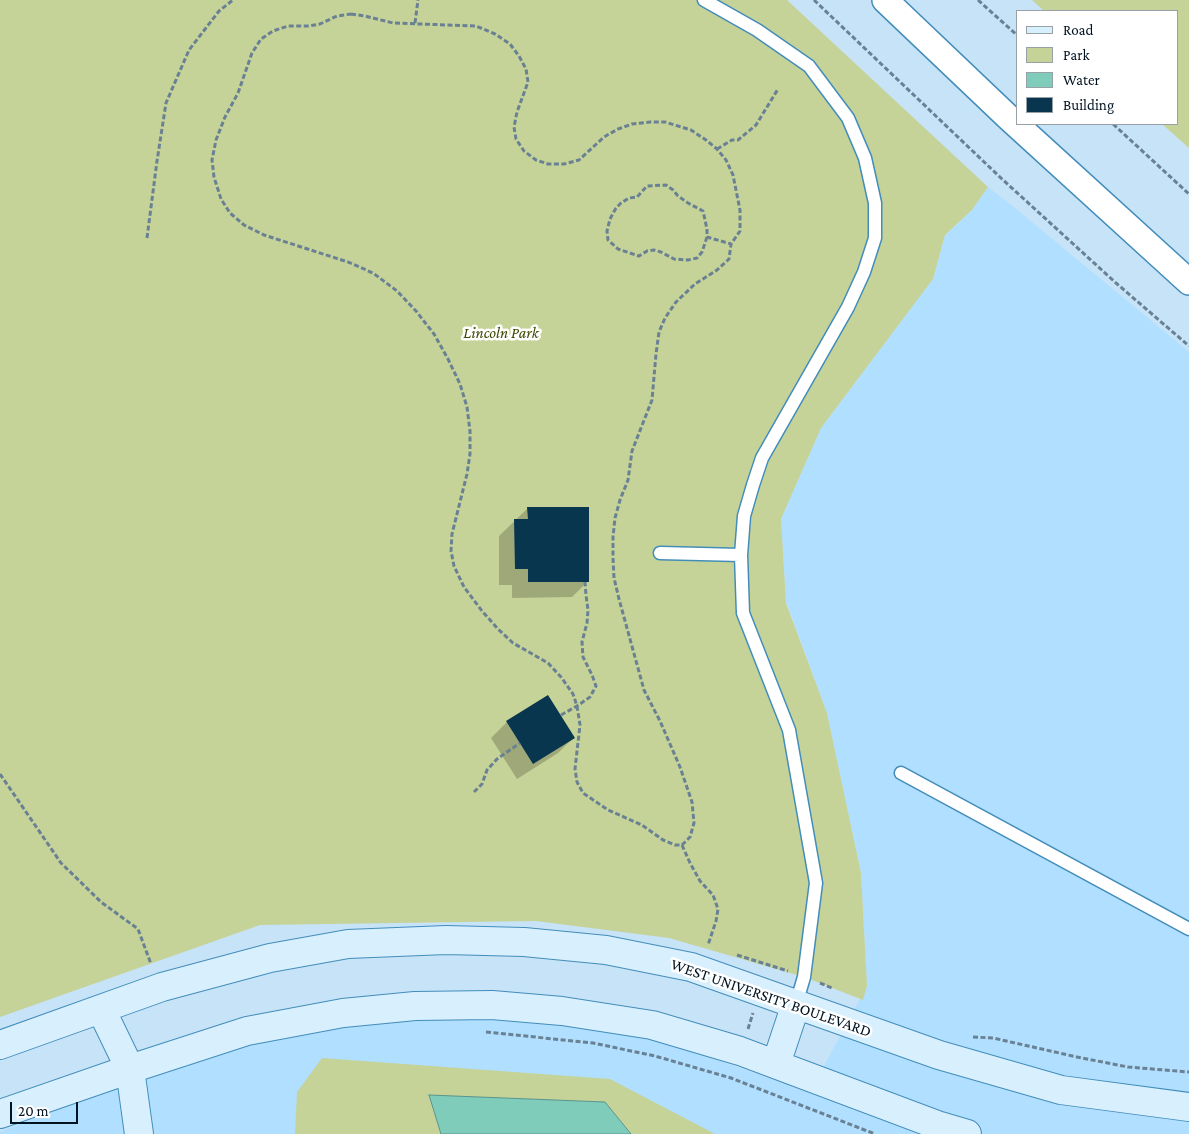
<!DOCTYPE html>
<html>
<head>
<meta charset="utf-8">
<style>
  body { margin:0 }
  #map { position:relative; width:1189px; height:1134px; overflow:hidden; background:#c7e3f7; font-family:"Crimson Pro",serif }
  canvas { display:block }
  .legend { position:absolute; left:1016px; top:10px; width:162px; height:115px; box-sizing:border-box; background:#fff; border:1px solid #99a1a6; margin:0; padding:6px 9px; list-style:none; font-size:15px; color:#001321 }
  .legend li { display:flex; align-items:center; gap:10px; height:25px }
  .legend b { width:25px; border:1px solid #99a1a6 }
  .scale { position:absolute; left:10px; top:1102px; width:68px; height:22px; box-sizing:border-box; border:2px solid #001321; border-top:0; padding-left:6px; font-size:15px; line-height:18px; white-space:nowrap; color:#001321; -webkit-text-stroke:4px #fff; paint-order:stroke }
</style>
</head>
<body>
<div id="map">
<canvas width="1189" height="1134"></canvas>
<ul class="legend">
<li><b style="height:6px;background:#d8effe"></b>Road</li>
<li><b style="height:14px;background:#c6d398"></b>Park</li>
<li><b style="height:14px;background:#80ccbb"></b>Water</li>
<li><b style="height:14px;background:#08364f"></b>Building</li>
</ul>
<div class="scale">20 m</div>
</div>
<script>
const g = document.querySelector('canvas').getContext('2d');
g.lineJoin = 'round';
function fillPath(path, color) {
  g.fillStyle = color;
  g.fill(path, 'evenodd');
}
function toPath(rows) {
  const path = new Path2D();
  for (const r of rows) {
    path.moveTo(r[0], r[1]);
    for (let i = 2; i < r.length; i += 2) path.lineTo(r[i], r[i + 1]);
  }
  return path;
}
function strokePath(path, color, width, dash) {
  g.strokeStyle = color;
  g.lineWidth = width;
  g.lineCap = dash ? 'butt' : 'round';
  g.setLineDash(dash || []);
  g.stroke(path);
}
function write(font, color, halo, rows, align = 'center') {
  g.font = font + ' "Crimson Pro",serif';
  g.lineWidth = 5;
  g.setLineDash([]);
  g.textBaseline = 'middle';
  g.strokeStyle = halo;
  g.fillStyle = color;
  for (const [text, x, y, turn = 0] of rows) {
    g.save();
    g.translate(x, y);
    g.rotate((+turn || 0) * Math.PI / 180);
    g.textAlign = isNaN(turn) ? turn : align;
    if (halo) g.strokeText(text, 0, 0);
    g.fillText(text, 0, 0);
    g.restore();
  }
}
const built = toPath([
  [988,187,1010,204,1189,352,1189,1134,0,1134,0,1132,71,1104,232,1048,388,1020,479,1015,569,1023,664,1042,810,1092,867,986,861,873,827,713,786,601,781,519,821,428,933,279,945,236,972,210]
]);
const green = toPath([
  [0,0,787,0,988,187,972,210,945,235,933,279,821,428,781,519,786,603,827,713,861,873,867,986,863,1000,804,977,669,938,536,921,260,925,0,1017],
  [1032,0,1189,0,1189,148,1162,124,1178,124,1178,11,1044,11],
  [322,1058,610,1079,715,1134,631,1134,605,1102,429,1096,441,1134,295,1134,297,1092]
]);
const water = toPath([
  [429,1095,605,1102,631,1134,441,1134,429,1095]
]);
const shadow = toPath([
  [528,508,588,581,572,597,512,598,512,585,499,585,499,536],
  [547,696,574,737,558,753,517,779,491,738,507,722]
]);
const building = toPath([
  [527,507,589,507,589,582,528,582,528,569,515,569,514,519,528,519],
  [548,695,575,738,533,764,506,721]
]);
const path = toPath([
  [814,0,1002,179,1116,283,1189,346],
  [978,0,1018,36],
  [351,14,365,16,393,23,476,26,495,34,510,44,519,56,526,69,528,82,517,112,514,127,516,139,524,151,536,160,548,164,564,164,579,160,604,137,618,129,632,124,650,122,665,122,691,130,706,140,717,149,726,160,733,175,740,210,740,231,731,244,729,259,717,270,695,284,676,302,665,318,659,332,656,354,652,400,632,451,628,480,620,500,615,518,613,537,613,558,614,578,619,599,644,690,660,721,680,767,692,802,694,823,690,837,682,845,675,845,663,840,642,825,608,810,583,793,577,782,575,769,580,725,577,706,573,694,561,677,548,663,513,643,498,629,482,611,464,587,454,566,451,551,452,534,467,474,470,454,470,431,467,407,460,384,448,359,434,334,416,311,397,291,373,273,348,262,264,235,244,225,230,213,221,199,214,177,212,160,216,140,225,117,238,93,252,53,261,39,273,31,288,26,309,26,320,24,337,16,351,14],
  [415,23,418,0],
  [1113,124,1189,194],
  [717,149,732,140,738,140,756,125,778,89],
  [707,237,702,252,697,258,688,260,674,259,661,252,654,250,647,251,639,256,618,249,608,240,607,231,610,219,616,208,621,203,629,198,637,197,647,186,666,185,673,190,678,196,688,203,703,211,707,229,707,237,731,244],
  [147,238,157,161,166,103,189,50,219,11,233,0],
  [561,715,577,706,590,697,596,686,592,675,583,657,582,642,587,623,588,610,586,595,585,582],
  [0,774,61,863,101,902,138,929,151,964],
  [474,792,482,784,487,770,497,759,520,743],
  [682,845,690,863,700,881,713,895,718,909,716,921,708,945],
  [737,955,788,971],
  [820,983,832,988],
  [748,1029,753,1013],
  [486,1032,593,1043,655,1056,731,1078,875,1134],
  [973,1037,993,1038,1077,1057,1128,1067,1189,1072]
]);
const service = toPath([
  [704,0,757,30,809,66,848,118,865,158,875,203,875,238,864,272,848,307,762,458,753,485,744,516,741,555,743,613,789,730,816,883,804,977,796,1004],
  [660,553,741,555],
  [901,773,1189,929]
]);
const minor = toPath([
  [885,0,1009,118,1189,282]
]);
const secondary = toPath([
  [101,1009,130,1069,139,1134],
  [0,1045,162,987,270,958,348,944,446,940,524,942,606,950,691,967,939,1055,1061,1090,1189,1107],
  [776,1064,796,1004],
  [0,1114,130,1069,247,1031,343,1013,415,1006,492,1005,562,1011,652,1025,740,1051,940,1126,967,1134]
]);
const parkNames = [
  ["Lincoln Park",501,333]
];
const streetNames = [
  ["WEST UNIVERSITY BOULEVARD",771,998,19]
];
fillPath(built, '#b0dfff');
fillPath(green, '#c6d398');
fillPath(water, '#80ccbb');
strokePath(water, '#5a948d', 1);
fillPath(shadow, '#0003');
fillPath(building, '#08364f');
strokePath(service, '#438dba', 15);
strokePath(minor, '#438dba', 28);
strokePath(secondary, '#438dba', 30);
strokePath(path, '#6a8193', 3, [5, 2.5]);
strokePath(service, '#fff', 12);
strokePath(minor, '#fff', 25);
strokePath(secondary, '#d8effe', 28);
write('italic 16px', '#3d4700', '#fff', parkNames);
write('16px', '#001321', '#fff', streetNames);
</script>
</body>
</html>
